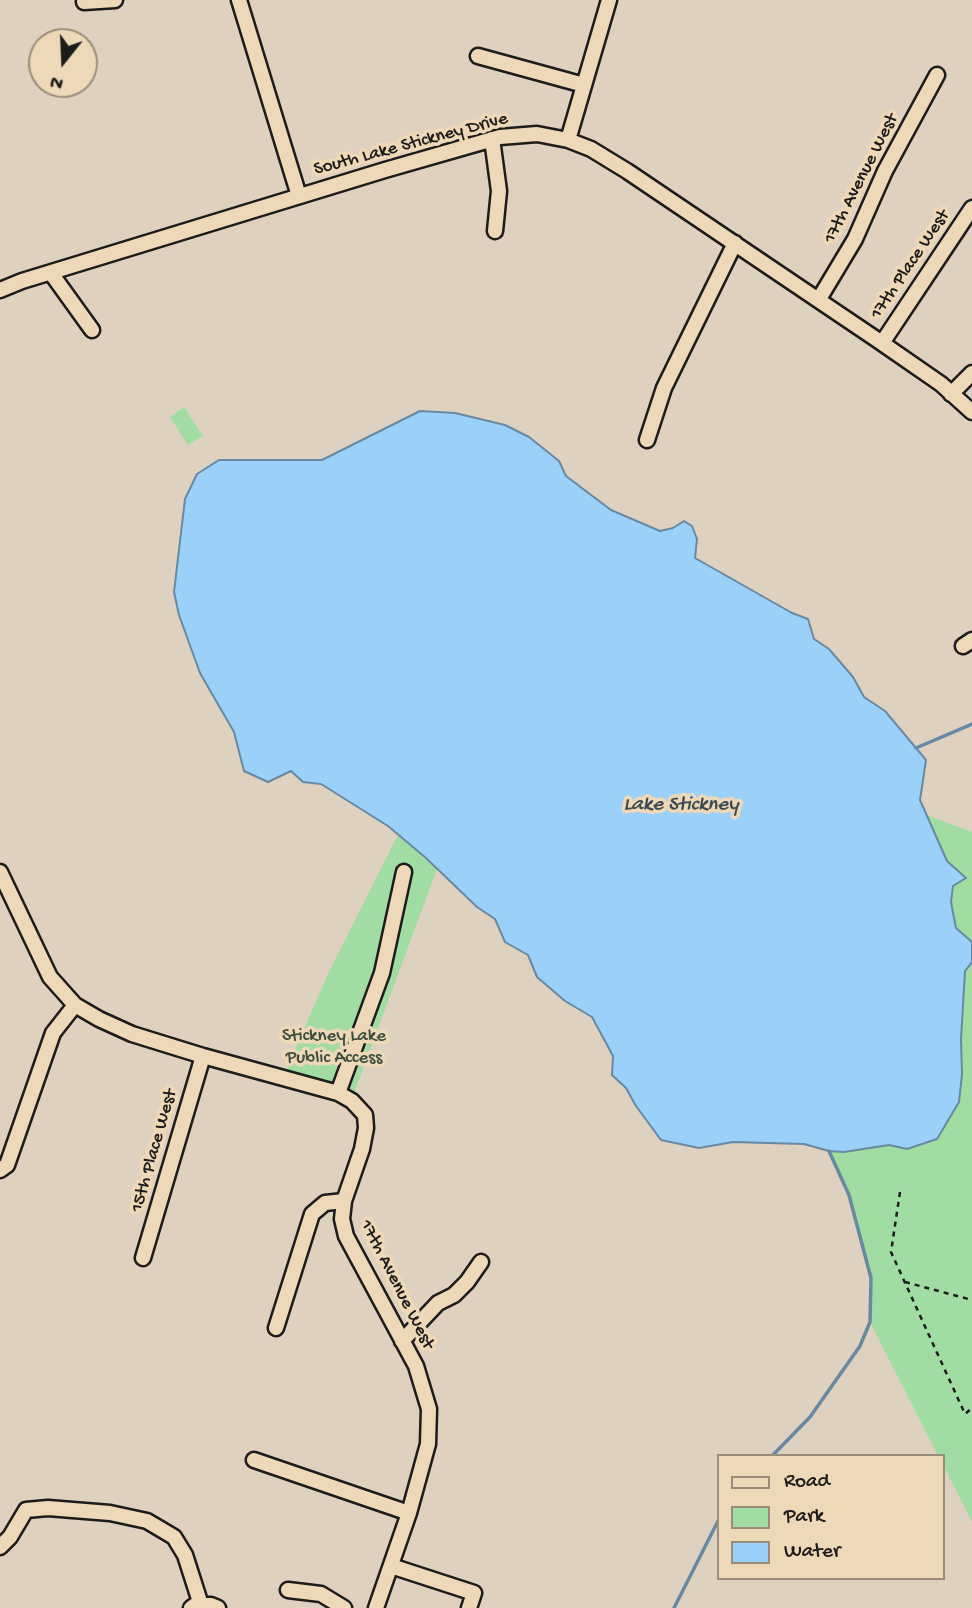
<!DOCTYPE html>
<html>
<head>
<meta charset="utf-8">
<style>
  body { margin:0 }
  #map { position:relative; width:972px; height:1608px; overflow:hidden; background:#dfd1c0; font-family:"Gochi Hand",sans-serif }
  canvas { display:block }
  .legend { position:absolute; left:717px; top:1454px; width:228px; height:126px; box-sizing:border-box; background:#edd8b7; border:2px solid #998d79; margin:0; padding:9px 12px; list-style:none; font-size:21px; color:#1c1c1c }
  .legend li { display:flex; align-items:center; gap:14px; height:35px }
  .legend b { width:35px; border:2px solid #998d79 }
  .north { position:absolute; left:28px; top:28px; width:70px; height:70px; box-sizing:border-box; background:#edd8b7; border:2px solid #998d79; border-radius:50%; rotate:198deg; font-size:19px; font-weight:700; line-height:28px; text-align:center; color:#1c1c1c }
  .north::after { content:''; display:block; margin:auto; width:24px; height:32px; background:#1c1c1c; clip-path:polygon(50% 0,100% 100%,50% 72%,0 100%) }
</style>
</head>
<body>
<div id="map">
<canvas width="972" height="1608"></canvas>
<ul class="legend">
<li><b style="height:9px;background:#edd8b7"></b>Road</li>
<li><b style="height:19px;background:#a1dda3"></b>Park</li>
<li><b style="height:19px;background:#9bd1f9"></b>Water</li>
</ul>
<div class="north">N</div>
</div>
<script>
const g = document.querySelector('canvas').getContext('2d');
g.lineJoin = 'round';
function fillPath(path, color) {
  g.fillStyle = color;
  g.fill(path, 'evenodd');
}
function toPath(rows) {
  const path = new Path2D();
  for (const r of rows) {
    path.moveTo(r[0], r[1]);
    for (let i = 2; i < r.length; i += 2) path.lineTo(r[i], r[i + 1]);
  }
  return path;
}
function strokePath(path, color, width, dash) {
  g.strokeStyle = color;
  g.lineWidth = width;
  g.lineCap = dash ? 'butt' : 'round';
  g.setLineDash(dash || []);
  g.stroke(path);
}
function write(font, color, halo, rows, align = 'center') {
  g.font = font + ' "Gochi Hand",sans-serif';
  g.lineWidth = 7;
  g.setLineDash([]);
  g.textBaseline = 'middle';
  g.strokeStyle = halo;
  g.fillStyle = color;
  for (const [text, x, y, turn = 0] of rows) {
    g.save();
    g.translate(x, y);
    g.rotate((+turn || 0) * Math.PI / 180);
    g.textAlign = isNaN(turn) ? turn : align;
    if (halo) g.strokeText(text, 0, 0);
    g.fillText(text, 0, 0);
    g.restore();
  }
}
const green = toPath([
  [184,407,203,436,188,445,170,417],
  [927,815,972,832,972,942,956,928,951,902,953,885,965,878,947,861],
  [398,835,437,869,353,1096,285,1073,327,976],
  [972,962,972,1522,942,1463,942,1456,938,1456,870,1322,871,1278,849,1195,829,1151,845,1152,889,1145,907,1149,962,1074,961,1039,965,971]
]);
const water = toPath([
  [420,411,455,413,505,425,529,437,559,461,566,476,611,510,660,531,673,528,684,521,692,526,697,539,695,558,792,613,808,619,814,639,829,649,853,677,864,697,885,711,926,760,920,800,947,861,966,878,953,886,951,902,956,928,972,942,972,962,965,971,961,1039,962,1074,959,1102,937,1139,907,1149,889,1145,844,1152,829,1151,804,1144,733,1142,699,1148,661,1140,636,1106,626,1088,612,1075,613,1056,592,1017,565,1001,537,977,528,955,505,942,495,919,477,907,426,858,388,826,321,784,303,782,291,771,268,782,244,771,234,732,200,673,179,615,174,592,185,499,197,474,219,460,322,460,420,411]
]);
const stream = toPath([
  [916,748,972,724],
  [772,1456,810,1417,860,1346,870,1322,871,1278,849,1195,829,1151],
  [674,1608,718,1521]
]);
const path = toPath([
  [900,1192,891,1252,965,1414,972,1408],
  [905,1282,972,1300]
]);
const minor = toPath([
  [239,0,299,196],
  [84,2,115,0],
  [478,56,584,85],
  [492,139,499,191,495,231],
  [568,140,609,0],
  [51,273,92,330],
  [0,290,22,281,385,170,500,137,537,134,568,140,591,149,627,171,876,339,941,384,972,412],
  [819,299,855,239,885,171,937,75],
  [882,343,972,208],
  [951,394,972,373],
  [647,440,664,388,735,243],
  [963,646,972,640],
  [0,872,50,977,75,1005,99,1019,132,1034,203,1056,338,1093,352,1101,365,1115,366,1128,362,1149,344,1201,342,1219,346,1236,416,1366,429,1409,428,1444,409,1513,376,1608],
  [338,1093,382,973,404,872],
  [0,1170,7,1165,53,1033,75,1005],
  [143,1258,203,1056],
  [276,1328,312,1214,325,1203,344,1201],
  [402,1341,438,1303,454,1295,467,1282,481,1262],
  [254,1460,409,1513],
  [0,1547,10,1537,26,1510,48,1508,110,1513,147,1521,174,1537,185,1555,201,1605],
  [391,1566,474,1593,469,1608],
  [288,1590,321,1594,344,1608],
  [191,1608,195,1605,211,1605,218,1608]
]);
const streetNames = [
  ["South Lake Stickney Drive",411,145,-15],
  ["17th Avenue West",862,179,-63],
  ["17th Place West",911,265,-56],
  ["15th Place West",155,1151,-74],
  ["17th Avenue West",396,1285,63]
];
const parkNames = [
  ["Stickney Lake",334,1037],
  ["Public Access",334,1059]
];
const waterNames = [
  ["Lake Stickney",681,806]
];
fillPath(green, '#a1dda3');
fillPath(water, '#9bd1f9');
strokePath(water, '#6889a1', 2);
strokePath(stream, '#6889a1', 3.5);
strokePath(minor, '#1c1c1c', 19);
strokePath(path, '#1c1c1c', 2.5, [5, 5]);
strokePath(minor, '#edd8b7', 14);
write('19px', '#1c1c1c', '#edd8b7', streetNames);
write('19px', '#3d4c3e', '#edd8b7', parkNames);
write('italic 21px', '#3c4953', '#edd8b7', waterNames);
</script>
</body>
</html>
